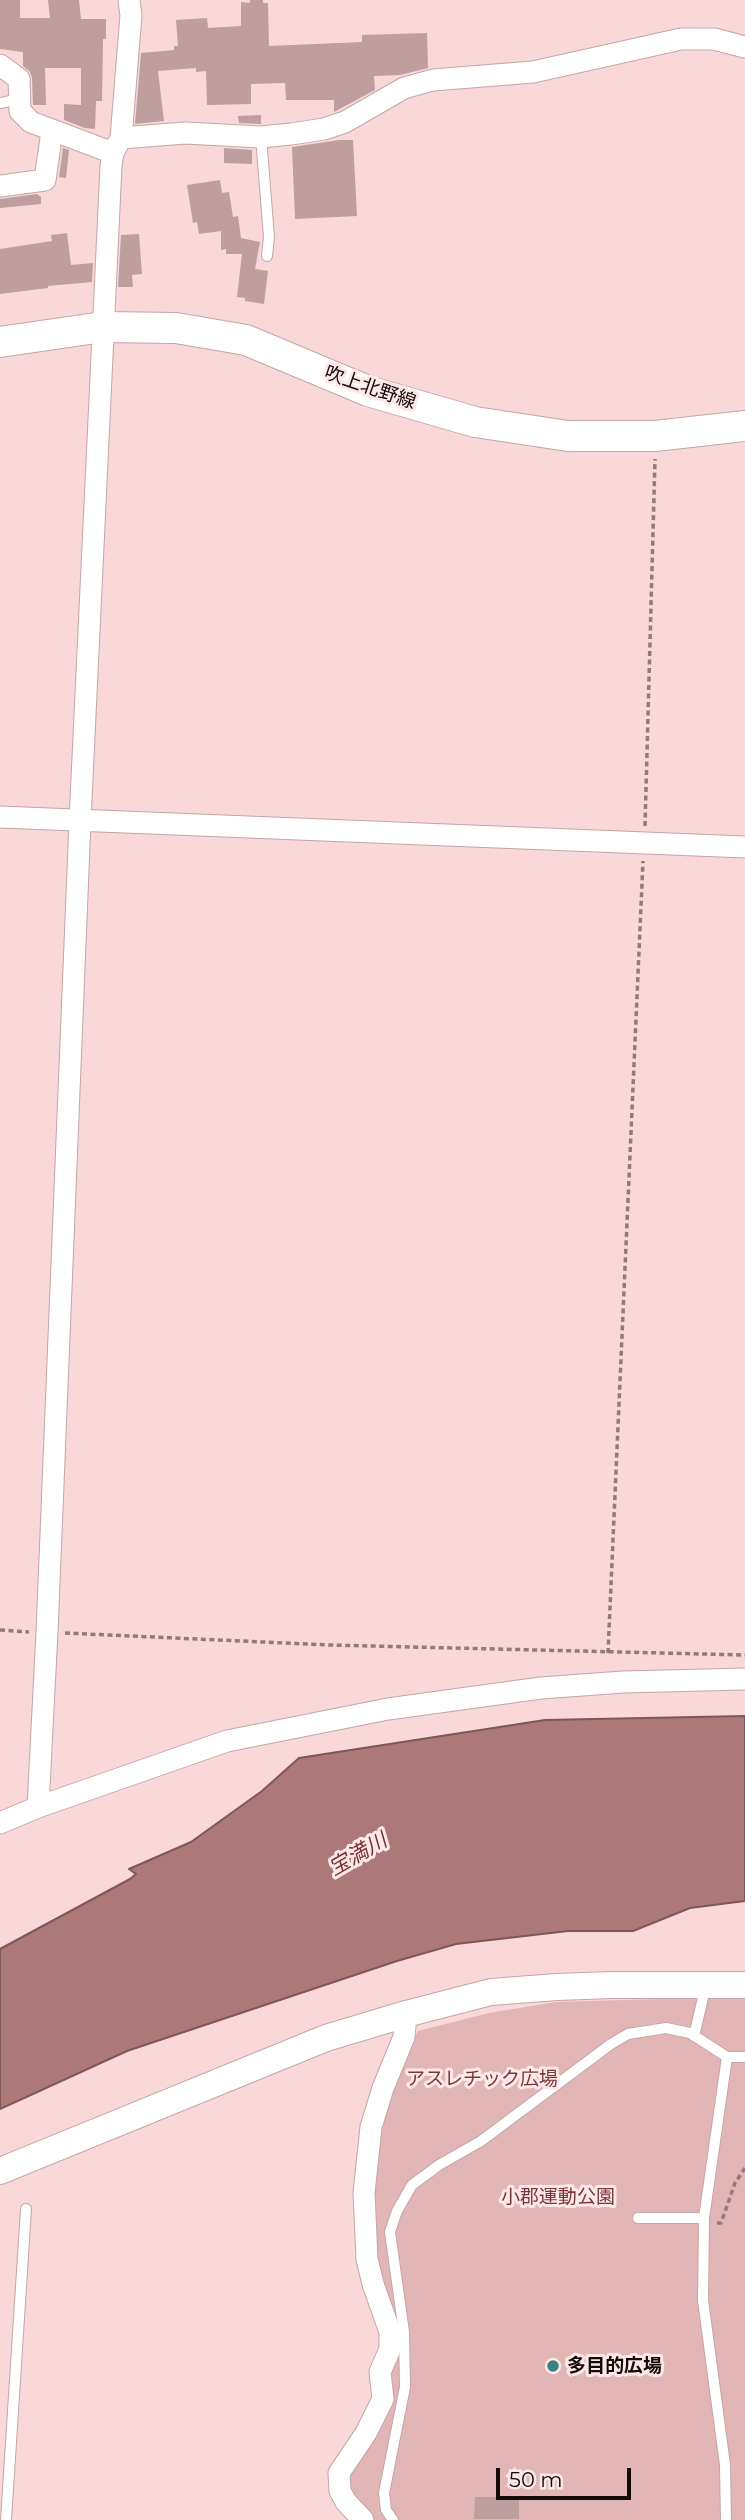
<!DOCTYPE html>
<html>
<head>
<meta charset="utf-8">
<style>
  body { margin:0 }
  #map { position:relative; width:745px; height:2520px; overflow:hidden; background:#fad7d8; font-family:Montserrat,sans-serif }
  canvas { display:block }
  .scale { position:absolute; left:496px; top:2468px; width:135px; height:32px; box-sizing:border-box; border:4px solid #140a0a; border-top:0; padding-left:9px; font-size:21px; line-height:24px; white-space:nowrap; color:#140a0a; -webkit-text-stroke:5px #fde8e9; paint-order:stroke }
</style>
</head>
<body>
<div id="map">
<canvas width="745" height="2520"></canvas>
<div class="scale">50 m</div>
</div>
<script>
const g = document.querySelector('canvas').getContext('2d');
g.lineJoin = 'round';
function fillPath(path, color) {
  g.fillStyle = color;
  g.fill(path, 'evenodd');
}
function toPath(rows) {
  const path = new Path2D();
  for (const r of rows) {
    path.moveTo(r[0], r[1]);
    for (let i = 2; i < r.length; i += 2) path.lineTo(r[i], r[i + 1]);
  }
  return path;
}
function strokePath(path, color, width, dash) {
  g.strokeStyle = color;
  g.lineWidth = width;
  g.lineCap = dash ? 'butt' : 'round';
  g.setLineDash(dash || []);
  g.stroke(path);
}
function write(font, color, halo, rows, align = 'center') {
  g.font = font + ' Montserrat,"Noto Sans JP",sans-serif';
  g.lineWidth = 6;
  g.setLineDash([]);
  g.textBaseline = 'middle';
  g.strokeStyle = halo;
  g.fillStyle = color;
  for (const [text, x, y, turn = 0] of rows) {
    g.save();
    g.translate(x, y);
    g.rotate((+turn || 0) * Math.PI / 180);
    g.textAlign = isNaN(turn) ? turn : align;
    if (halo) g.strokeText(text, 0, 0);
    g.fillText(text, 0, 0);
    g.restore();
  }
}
const green = toPath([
  [694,1998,745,1999,745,2520,369,2520,347,2496,344,2475,387,2390,370,2233,376,2132,391,2088,418,2031,489,2013,556,2002]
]);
const water = toPath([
  [745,1716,745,1901,690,1908,633,1931,568,1931,456,1944,397,1961,127,2051,0,2109,0,1949,130,1879,136,1874,129,1869,191,1842,262,1791,299,1758,545,1720,745,1716]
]);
const building = toPath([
  [0,0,20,0,20,18,50,18,48,0,79,0,81,19,106,19,106,39,103,39,102,101,96,101,95,129,85,128,64,120,64,104,81,105,81,68,45,68,46,105,33,105,32,78,30,72,23,66,23,52,0,49],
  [250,0,263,0,263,3,268,3,269,46,362,42,362,35,427,33,428,68,400,75,374,76,375,90,334,112,334,100,286,100,285,83,251,84,251,104,207,105,206,71,196,72,196,68,158,71,164,121,135,124,141,53,174,50,174,46,178,46,176,20,207,18,208,28,241,26,241,2,250,3],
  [261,115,261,124,239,123,238,116],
  [339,140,353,140,357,216,295,219,292,147],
  [63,148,69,150,66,178,59,177],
  [224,148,252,150,252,164,224,163],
  [220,180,222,193,229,192,233,217,238,216,241,238,260,242,255,269,268,271,264,304,245,301,245,298,237,297,242,254,226,254,226,249,221,250,221,231,199,234,197,222,193,223,187,185],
  [37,194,41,197,41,204,0,208,0,199],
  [67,233,71,265,93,263,92,282,48,286,48,288,0,294,0,249,52,241,51,235],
  [139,234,142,274,132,275,133,287,118,287,121,235],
  [475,2497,519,2497,519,2519,474,2519]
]);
const path = toPath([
  [645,826,655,459],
  [0,1630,29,1632],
  [65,1633,329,1645,745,1655],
  [608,1653,643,861],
  [717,2223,721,2223,735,2183,745,2168]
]);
const service = toPath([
  [0,103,20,99],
  [261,137,269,237,267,256],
  [694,2036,706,1985],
  [638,2218,704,2218],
  [6,2520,26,2209],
  [393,2520,386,2510,384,2493,405,2387,404,2332,390,2232,397,2211,412,2185,439,2165,481,2141,611,2044,628,2034,666,2028,690,2033,727,2057,745,2057],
  [726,2520,725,2465,703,2300,704,2218,727,2057]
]);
const minor = toPath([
  [0,65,19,79,20,111,31,122,113,153],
  [121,138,185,133,261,137,291,134,324,129,345,122,404,88,433,80,533,72,681,39,714,39,745,47],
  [0,186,45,180,52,131],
  [0,817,745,847],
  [38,1807,47,1632,80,821,111,166,113,153,121,138,131,15,129,0],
  [0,1823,38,1807,227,1741,388,1709,541,1688,623,1682,745,1679],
  [363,2520,346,2502,340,2491,339,2473,366,2433,383,2399,380,2372,390,2349,390,2332,373,2284,367,2259,364,2193,371,2127,383,2088,404,2037,406,2014]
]);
const tertiary = toPath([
  [0,2171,326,2038,406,2014,491,1992,557,1987,612,1985,745,1985]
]);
const secondary = toPath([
  [0,342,103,327,176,328,246,340,368,391,475,422,568,436,655,436,745,426]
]);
const markers = [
  [553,2366,7,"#398283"]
];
const streetNames = [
  ["吹上北野線",370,388,19]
];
const parkNames = [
  ["アスレチック広場",482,2079],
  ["小郡運動公園",558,2197]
];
const poiNames = [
  ["多目的広場",567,2366]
];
const waterNames = [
  ["宝満川",358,1855,-30]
];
fillPath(green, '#e2b5b6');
fillPath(water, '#ac787a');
strokePath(water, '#7e5758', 2);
fillPath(building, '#be9e9e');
strokePath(service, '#c5a5a5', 12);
strokePath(minor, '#c5a5a5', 23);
strokePath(tertiary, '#c5a5a5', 28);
strokePath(secondary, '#c5a5a5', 32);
strokePath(path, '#927a7b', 3.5, [5, 3.5]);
strokePath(service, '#fff', 10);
strokePath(minor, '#fff', 21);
strokePath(tertiary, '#fff', 26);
strokePath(secondary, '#fff', 30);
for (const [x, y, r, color] of markers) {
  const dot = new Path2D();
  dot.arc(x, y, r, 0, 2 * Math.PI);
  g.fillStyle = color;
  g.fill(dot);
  strokePath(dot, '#fde8e9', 2.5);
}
write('19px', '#140a0a', '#fde8e9', streetNames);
write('19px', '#7a363c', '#fde8e9', parkNames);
write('bold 19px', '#140a0a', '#fde8e9', poiNames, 'left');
write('italic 21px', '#773339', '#fde8e9', waterNames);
</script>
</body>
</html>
